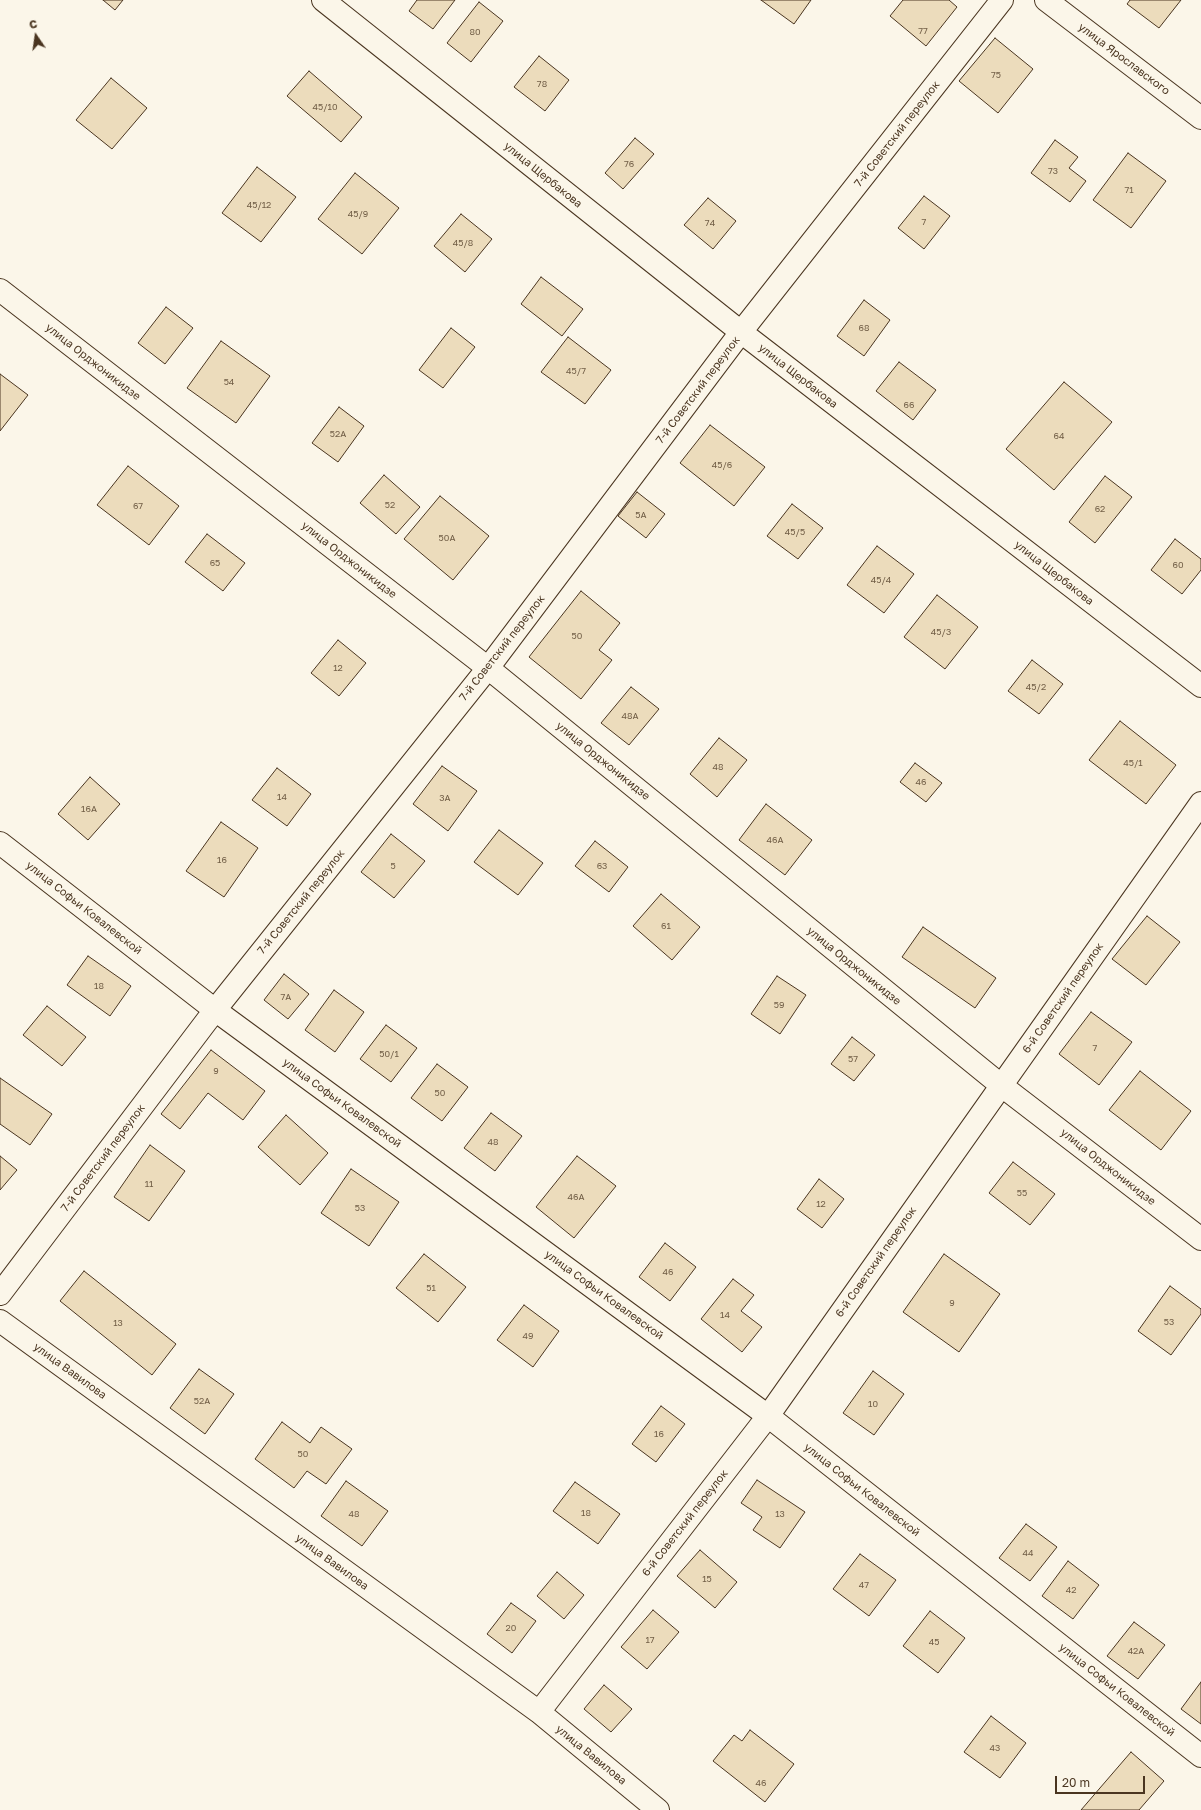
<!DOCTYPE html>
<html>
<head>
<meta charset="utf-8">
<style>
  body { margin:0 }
  #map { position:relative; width:1201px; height:1810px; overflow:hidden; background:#fbf6e9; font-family:"Golos Text",sans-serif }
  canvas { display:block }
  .north { position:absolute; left:16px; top:16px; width:40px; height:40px; -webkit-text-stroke:3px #fbf6e9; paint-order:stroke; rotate:347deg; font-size:11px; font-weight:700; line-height:16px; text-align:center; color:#4a3520 }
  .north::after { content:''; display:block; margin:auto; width:14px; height:18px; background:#4a3520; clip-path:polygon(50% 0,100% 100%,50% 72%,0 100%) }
  .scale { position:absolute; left:1055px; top:1776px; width:90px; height:18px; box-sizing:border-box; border:2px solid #4a3520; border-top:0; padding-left:5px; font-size:12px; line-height:14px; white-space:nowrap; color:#4a3520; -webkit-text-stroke:3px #fbf6e9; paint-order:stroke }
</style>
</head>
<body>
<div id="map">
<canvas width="1201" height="1810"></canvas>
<div class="north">С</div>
<div class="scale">20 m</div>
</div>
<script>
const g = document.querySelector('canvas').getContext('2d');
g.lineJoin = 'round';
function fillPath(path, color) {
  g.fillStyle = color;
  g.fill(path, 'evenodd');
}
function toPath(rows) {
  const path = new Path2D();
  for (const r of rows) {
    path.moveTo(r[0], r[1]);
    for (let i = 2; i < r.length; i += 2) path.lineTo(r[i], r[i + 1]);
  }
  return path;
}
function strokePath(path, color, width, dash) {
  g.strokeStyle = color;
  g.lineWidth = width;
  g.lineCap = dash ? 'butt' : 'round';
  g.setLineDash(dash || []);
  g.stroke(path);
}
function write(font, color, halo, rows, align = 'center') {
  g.font = font + ' "Golos Text",sans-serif';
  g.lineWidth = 3;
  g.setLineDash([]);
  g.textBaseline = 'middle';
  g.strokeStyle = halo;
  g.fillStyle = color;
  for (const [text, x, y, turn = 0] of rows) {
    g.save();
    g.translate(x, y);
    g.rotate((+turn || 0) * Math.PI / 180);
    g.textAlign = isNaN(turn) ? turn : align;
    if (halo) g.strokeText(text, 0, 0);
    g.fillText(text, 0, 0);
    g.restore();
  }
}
const building = toPath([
  [103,0,123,0,115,10,103,0],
  [417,0,455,0,433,29,409,11,417,0],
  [761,0,811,0,794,24,761,0],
  [903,0,949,0,957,7,926,46,890,16,903,0],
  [1130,0,1181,0,1159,28,1127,4,1130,0],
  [479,2,503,21,471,62,447,43,479,2],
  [995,38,1033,69,998,113,959,81,995,38],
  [539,56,569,80,545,111,514,87,539,56],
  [309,71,362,117,341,142,287,96,309,71],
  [111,78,147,108,112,149,76,120,111,78],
  [635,138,654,154,623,189,605,173,635,138],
  [1055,140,1078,157,1069,168,1086,181,1070,202,1031,173,1055,140],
  [1128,153,1166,181,1131,228,1093,200,1128,153],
  [257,167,296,197,261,242,222,213,257,167],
  [355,173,399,208,362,254,318,219,355,173],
  [924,196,950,216,924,249,898,228,924,196],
  [708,198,736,221,713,249,684,225,708,198],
  [461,214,492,239,465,272,434,246,461,214],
  [541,277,583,309,562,336,521,304,541,277],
  [864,300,890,320,864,356,837,336,864,300],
  [166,307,193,328,165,364,138,343,166,307],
  [451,328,475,347,443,388,419,370,451,328],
  [568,337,611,370,585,404,541,372,568,337],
  [221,341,270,376,236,423,187,388,221,341],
  [899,362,936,390,913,420,876,391,899,362],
  [0,374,28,395,0,431,0,374],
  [1064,382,1112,422,1054,490,1006,449,1064,382],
  [339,407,364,426,338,462,312,443,339,407],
  [710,425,765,467,734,506,680,463,710,425],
  [128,466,179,506,149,545,97,505,128,466],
  [384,475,420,507,396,534,360,503,384,475],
  [1105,476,1132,497,1095,543,1069,522,1105,476],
  [637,492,665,514,646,538,618,516,637,492],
  [440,496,489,536,453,580,404,539,440,496],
  [792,504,823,528,798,559,767,536,792,504],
  [207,534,245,563,223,591,185,562,207,534],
  [1175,539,1201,559,1201,570,1182,594,1151,570,1175,539],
  [877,546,914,574,884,613,847,585,877,546],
  [581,591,620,623,599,650,612,660,581,699,529,657,581,591],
  [937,595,978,627,945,669,904,637,937,595],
  [338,640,366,663,339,696,311,673,338,640],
  [1032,660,1063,684,1039,714,1008,691,1032,660],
  [631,687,659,709,629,745,601,723,631,687],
  [1120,721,1176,765,1146,804,1089,760,1120,721],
  [719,738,747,760,717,797,690,774,719,738],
  [915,763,942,783,926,802,900,782,915,763],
  [442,766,477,791,448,831,413,804,442,766],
  [277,768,311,794,287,826,252,800,277,768],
  [90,777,120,804,88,840,58,814,90,777],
  [766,804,812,840,785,875,739,840,766,804],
  [221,822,258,848,224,897,186,871,221,822],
  [499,830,543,863,518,895,474,862,499,830],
  [391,834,425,861,394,898,361,872,391,834],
  [595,841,628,867,609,892,575,866,595,841],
  [661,894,700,927,672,960,633,926,661,894],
  [1147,916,1180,942,1146,985,1112,959,1147,916],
  [923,927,996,978,975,1008,902,957,923,927],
  [88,956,131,986,110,1016,67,985,88,956],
  [284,974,309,994,288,1019,264,1000,284,974],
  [777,976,806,995,780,1034,751,1014,777,976],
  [334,990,364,1012,335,1052,305,1030,334,990],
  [47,1006,86,1037,62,1066,23,1035,47,1006],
  [1091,1012,1132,1042,1099,1085,1059,1054,1091,1012],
  [386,1025,417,1048,391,1082,360,1059,386,1025],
  [852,1037,875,1055,854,1081,831,1064,852,1037],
  [211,1050,265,1091,243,1120,208,1093,180,1129,161,1114,211,1050],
  [437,1064,468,1087,442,1121,411,1098,437,1064],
  [1140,1071,1191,1111,1161,1150,1109,1110,1140,1071],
  [0,1078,52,1114,30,1145,0,1124,0,1078],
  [491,1113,522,1136,495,1171,464,1148,491,1113],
  [286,1115,328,1153,300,1185,258,1147,286,1115],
  [150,1145,185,1171,149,1221,114,1197,150,1145],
  [0,1156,17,1170,0,1190,0,1156],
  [577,1156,616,1186,574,1238,536,1207,577,1156],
  [1013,1162,1055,1194,1030,1225,989,1193,1013,1162],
  [351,1169,399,1202,369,1246,321,1213,351,1169],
  [819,1179,844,1199,822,1228,797,1209,819,1179],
  [665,1243,696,1267,670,1301,639,1277,665,1243],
  [424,1254,466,1287,438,1322,396,1288,424,1254],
  [944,1254,1000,1294,959,1352,903,1312,944,1254],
  [84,1271,176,1344,152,1375,60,1301,84,1271],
  [733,1279,754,1295,741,1311,762,1327,742,1352,701,1319,733,1279],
  [1170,1286,1201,1309,1201,1314,1171,1355,1138,1331,1170,1286],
  [524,1305,559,1331,533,1367,497,1340,524,1305],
  [199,1369,234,1394,205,1434,170,1408,199,1369],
  [873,1371,904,1394,874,1435,843,1413,873,1371],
  [661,1406,685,1424,656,1462,632,1444,661,1406],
  [282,1422,310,1443,321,1427,352,1449,326,1484,307,1471,294,1488,255,1459,282,1422],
  [757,1480,805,1512,780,1548,753,1530,762,1517,741,1503,757,1480],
  [346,1481,388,1511,362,1546,321,1516,346,1481],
  [575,1482,620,1514,598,1544,553,1511,575,1482],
  [1026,1524,1057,1547,1030,1581,999,1558,1026,1524],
  [700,1550,737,1582,715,1608,677,1576,700,1550],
  [860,1554,896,1580,869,1616,833,1589,860,1554],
  [1068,1561,1099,1585,1073,1619,1042,1596,1068,1561],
  [557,1572,584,1595,564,1619,537,1596,557,1572],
  [511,1603,536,1621,512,1653,487,1634,511,1603],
  [653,1610,679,1632,647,1669,621,1647,653,1610],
  [930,1611,965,1638,938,1673,903,1646,930,1611],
  [1134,1622,1165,1645,1138,1679,1107,1656,1134,1622],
  [1201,1682,1201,1724,1181,1709,1201,1682],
  [604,1685,632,1709,611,1732,584,1709,604,1685],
  [991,1716,1026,1743,1000,1778,964,1752,991,1716],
  [750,1730,794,1764,765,1802,713,1761,734,1735,742,1741,750,1730],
  [1131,1752,1164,1781,1139,1810,1081,1810,1131,1752]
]);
const street = toPath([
  [323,0,741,332,1201,686],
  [1046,0,1201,118],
  [0,290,488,668,1002,1086,1201,1239],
  [0,843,215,1010,768,1416,1201,1756],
  [0,1294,215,1010,488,668,741,332,1002,0],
  [0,1321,539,1712,658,1810],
  [539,1712,768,1416,1201,803]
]);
const numberNames = [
  ["77",923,31],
  ["80",475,32],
  ["75",996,75],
  ["78",542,84],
  ["45/10",325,107],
  ["76",629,164],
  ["73",1053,171],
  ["71",1129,190],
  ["45/12",259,205],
  ["45/9",358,214],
  ["7",924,222],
  ["74",710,223],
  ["45/8",463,243],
  ["68",864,328],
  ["45/7",576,371],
  ["54",229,382],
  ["66",909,405],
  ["52А",338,434],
  ["64",1059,436],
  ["45/6",722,465],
  ["52",390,505],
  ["67",138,506],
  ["62",1100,509],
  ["5А",641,515],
  ["45/5",795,532],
  ["50А",447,538],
  ["65",215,563],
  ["60",1178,565],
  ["45/4",881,580],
  ["45/3",941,632],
  ["50",577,636],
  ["12",338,668],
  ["45/2",1036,687],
  ["48А",630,716],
  ["45/1",1133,763],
  ["48",718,767],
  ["46",921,782],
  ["14",282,797],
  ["3А",445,798],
  ["16А",89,809],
  ["46А",775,840],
  ["16",222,860],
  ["5",393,866],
  ["63",602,866],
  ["61",666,926],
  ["18",99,986],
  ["7А",286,997],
  ["59",779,1005],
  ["7",1095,1048],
  ["50/1",389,1054],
  ["57",853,1059],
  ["9",216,1071],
  ["50",440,1093],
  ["48",493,1142],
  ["11",149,1184],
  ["55",1022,1193],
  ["46А",576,1197],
  ["12",821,1204],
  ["53",360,1208],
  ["46",668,1272],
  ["51",431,1288],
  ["9",952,1303],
  ["14",725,1315],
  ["53",1169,1322],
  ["13",118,1323],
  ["49",528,1336],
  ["52А",202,1401],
  ["10",873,1404],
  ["16",659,1434],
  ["50",303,1454],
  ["18",586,1513],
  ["48",354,1514],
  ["13",780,1514],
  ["44",1028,1553],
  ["15",707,1579],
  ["47",864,1585],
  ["42",1071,1590],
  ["20",511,1628],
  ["17",650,1640],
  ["45",934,1642],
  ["42А",1136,1651],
  ["43",995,1748],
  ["46",761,1783]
];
const streetNames = [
  ["улица Ярославского",1124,59,37],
  ["7-й Советский переулок",897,134,-52],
  ["улица Щербакова",543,175,39],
  ["улица Орджоникидзе",93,362,38],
  ["улица Щербакова",798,376,38],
  ["7-й Советский переулок",698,390,-53],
  ["улица Орджоникидзе",349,560,38],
  ["улица Щербакова",1054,573,38],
  ["7-й Советский переулок",502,648,-52],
  ["улица Орджоникидзе",603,761,39],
  ["7-й Советский переулок",301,902,-51],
  ["улица Софьи Ковалевской",84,908,38],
  ["улица Орджоникидзе",854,966,39],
  ["6-й Советский переулок",1063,998,-55],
  ["улица Софьи Ковалевской",342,1103,36],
  ["7-й Советский переулок",103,1158,-53],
  ["улица Орджоникидзе",1108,1167,38],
  ["6-й Советский переулок",876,1262,-55],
  ["улица Софьи Ковалевской",604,1295,36],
  ["улица Вавилова",70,1371,36],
  ["улица Софьи Ковалевской",862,1490,38],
  ["6-й Советский переулок",685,1523,-52],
  ["улица Вавилова",332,1562,36],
  ["улица Софьи Ковалевской",1117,1690,38],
  ["улица Вавилова",591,1755,39]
];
fillPath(building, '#ecdcbc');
strokePath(building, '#4a3520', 1);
strokePath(street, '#4a3520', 24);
strokePath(street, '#fbf6e9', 22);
write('9px', '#725f47', null, numberNames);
write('11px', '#4a3520', '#fbf6e9', streetNames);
</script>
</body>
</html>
